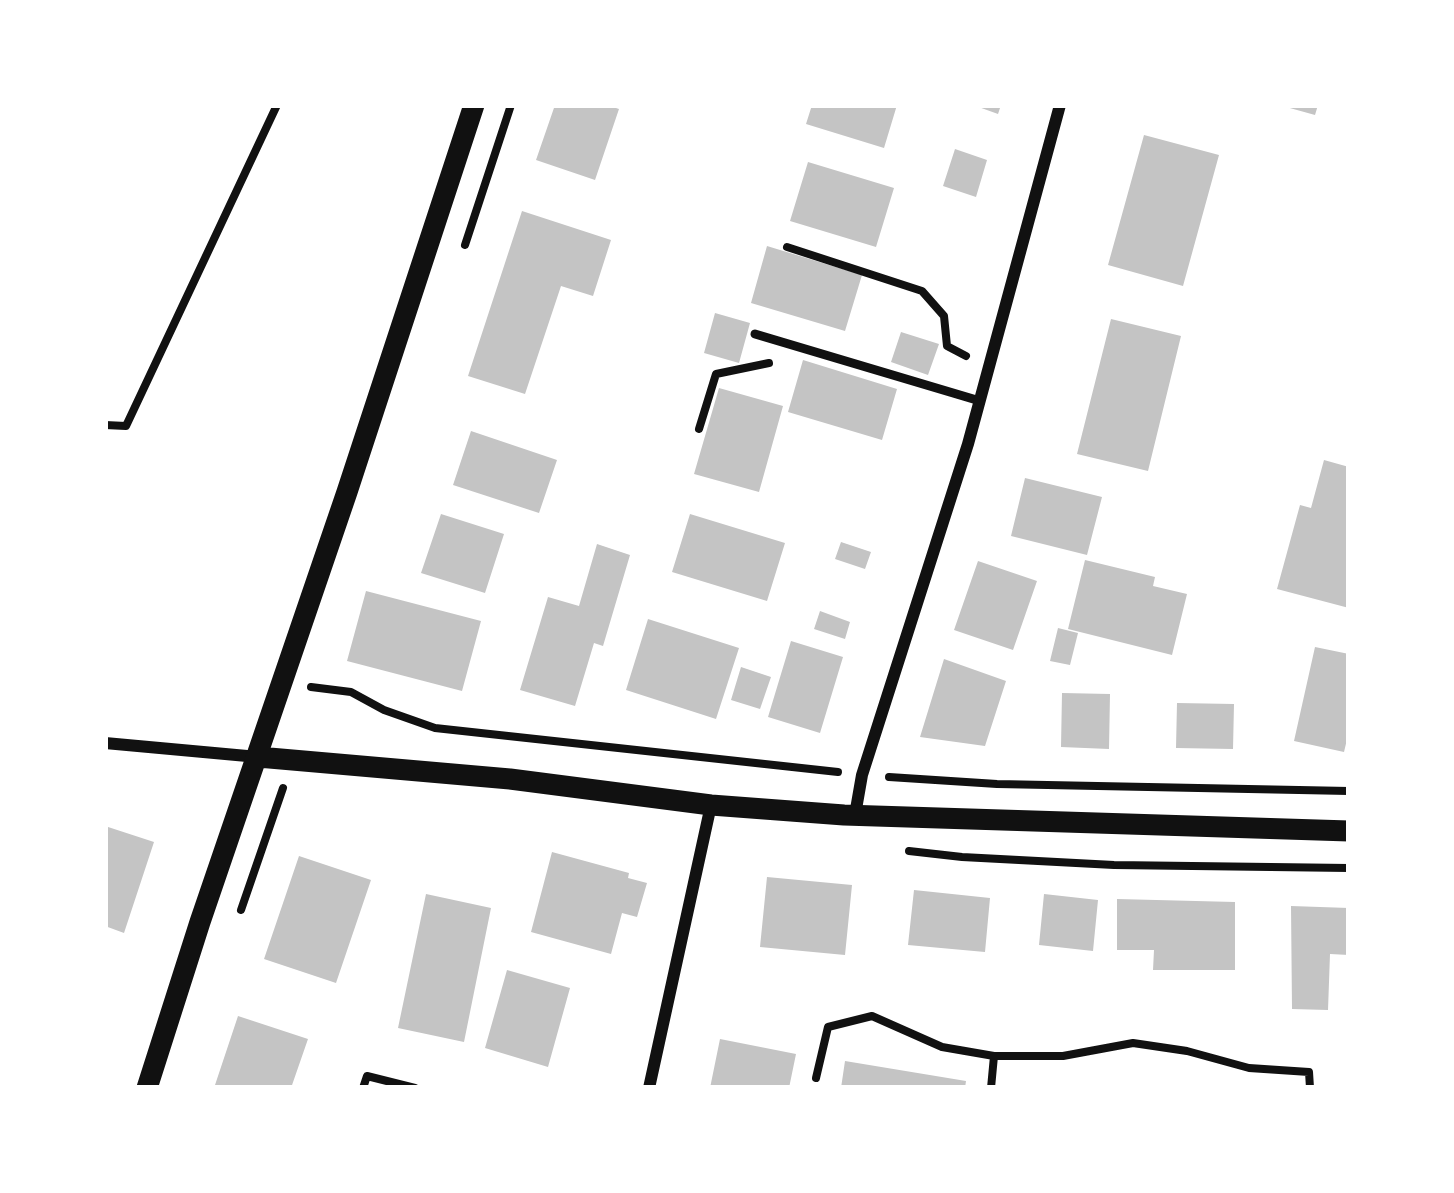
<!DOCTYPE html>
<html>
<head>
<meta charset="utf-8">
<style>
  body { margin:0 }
  #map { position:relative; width:1454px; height:1193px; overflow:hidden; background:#fff; font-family:Karla,sans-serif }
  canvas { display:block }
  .frame { position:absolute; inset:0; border:108px solid #fff; pointer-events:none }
</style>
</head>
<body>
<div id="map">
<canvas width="1454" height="1193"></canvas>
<div class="frame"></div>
</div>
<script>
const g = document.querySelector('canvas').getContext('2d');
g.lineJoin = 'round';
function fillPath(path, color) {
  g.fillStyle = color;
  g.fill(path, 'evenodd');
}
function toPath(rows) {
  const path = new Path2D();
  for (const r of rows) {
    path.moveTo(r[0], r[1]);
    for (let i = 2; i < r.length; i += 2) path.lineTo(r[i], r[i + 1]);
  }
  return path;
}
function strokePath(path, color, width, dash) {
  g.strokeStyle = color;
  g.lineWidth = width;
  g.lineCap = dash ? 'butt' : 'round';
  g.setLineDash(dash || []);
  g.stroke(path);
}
const building = toPath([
  [555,105,607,105,619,109,595,180,536,160],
  [812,105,897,105,884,148,806,124],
  [973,105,1001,105,998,114],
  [1279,105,1318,105,1315,115],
  [1144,135,1219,155,1183,286,1108,265],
  [955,149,987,160,976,197,943,186],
  [808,162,894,188,876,247,790,221],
  [522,211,611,240,593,296,561,286,525,394,468,376],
  [767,246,862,275,845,331,751,303],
  [715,313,750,323,739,363,704,353],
  [1111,319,1181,336,1148,471,1077,454],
  [901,332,939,344,928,375,891,362],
  [803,360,897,389,882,440,788,412],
  [719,388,783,406,759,492,694,474],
  [471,431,557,460,539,513,453,485],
  [1324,460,1349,467,1349,608,1277,589,1300,505,1311,508],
  [1025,478,1102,497,1087,555,1011,536],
  [441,514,504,534,485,593,421,573],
  [690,514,785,543,767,601,672,572],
  [841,542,871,552,865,569,835,559],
  [597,544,630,555,603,646,594,643,575,706,520,690,548,597,579,606],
  [1085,560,1155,577,1153,586,1187,594,1172,655,1068,629],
  [978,561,1037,581,1013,650,954,630],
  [366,591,481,621,462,691,347,661],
  [820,611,850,622,845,639,814,629],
  [648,619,739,648,716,719,626,690],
  [1058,628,1078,633,1070,665,1050,661],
  [791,641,843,657,820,733,768,717],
  [1315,647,1349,654,1349,731,1344,752,1294,741],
  [944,659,1006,681,985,746,920,737],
  [741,667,771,677,760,709,731,700],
  [1062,693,1110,694,1109,749,1061,747],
  [1177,703,1234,704,1233,749,1176,748],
  [105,826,154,842,124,933,105,926],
  [552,852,629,873,628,878,647,883,637,917,622,913,611,954,531,932],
  [299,856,371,880,336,983,264,959],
  [767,877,852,885,845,955,760,947],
  [914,890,990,898,985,952,908,945],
  [426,894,491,908,464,1042,398,1028],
  [1044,894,1098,900,1093,951,1039,945],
  [1117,899,1235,902,1235,970,1153,970,1154,950,1117,950],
  [1291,906,1349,908,1349,955,1330,954,1328,1010,1292,1009],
  [507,970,570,988,548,1067,485,1048],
  [238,1016,308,1039,291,1088,214,1088],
  [720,1039,796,1054,789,1088,710,1088],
  [845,1061,966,1081,965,1088,841,1088]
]);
const path = toPath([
  [465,245,511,105],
  [787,247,922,291,944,316,947,346,966,356],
  [105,425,126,426,277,105],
  [699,429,716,374,769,363],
  [311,687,351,692,384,710,435,728,838,772],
  [889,777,997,784,1349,791],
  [909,851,962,857,1114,865,1349,868],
  [241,910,283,788],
  [816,1078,828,1027,872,1016,942,1047,994,1056,1063,1056,1133,1043,1187,1051,1249,1068,1309,1072,1310,1088],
  [363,1088,367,1076,415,1088],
  [991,1088,994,1056]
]);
const service = toPath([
  [755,334,980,401]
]);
const minor = toPath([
  [105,743,258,757],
  [855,815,862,775,968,444,1060,105],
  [649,1088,711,805]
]);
const tertiary = toPath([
  [258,757,510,779,711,805,844,815,1349,831],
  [147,1088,200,922,347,492,474,105]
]);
fillPath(building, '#c4c4c4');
strokePath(path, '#111', 8);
strokePath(service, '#111', 9);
strokePath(minor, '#111', 12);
strokePath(tertiary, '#111', 21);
</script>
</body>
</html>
